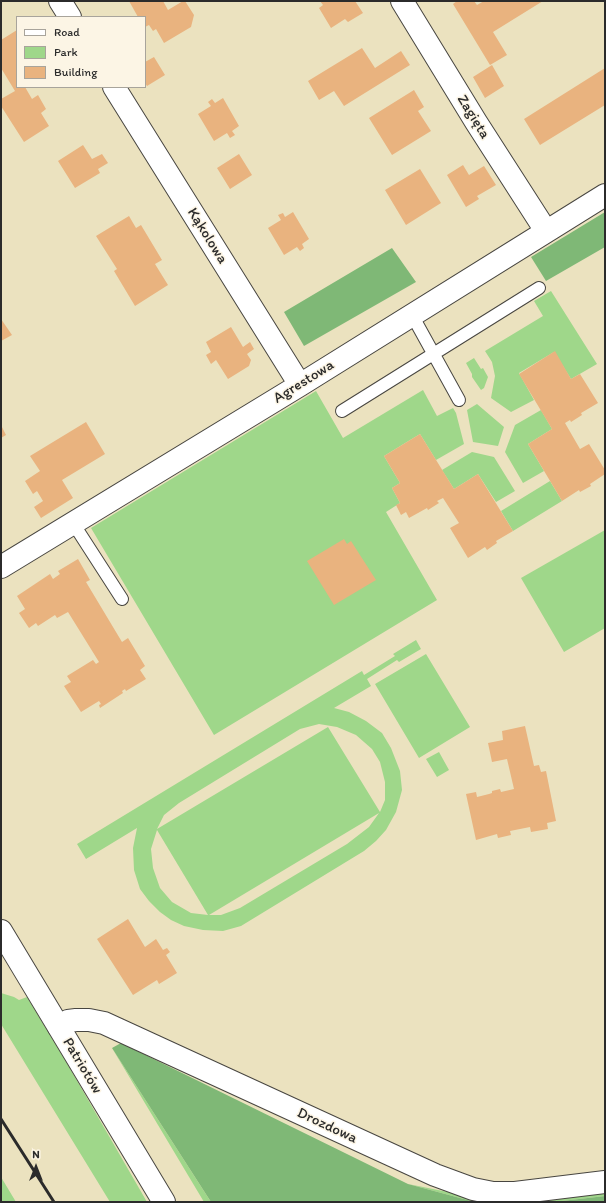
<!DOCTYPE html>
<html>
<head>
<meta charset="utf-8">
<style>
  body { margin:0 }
  #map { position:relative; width:606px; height:1203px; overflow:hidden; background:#ebe2bf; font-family:Itim,sans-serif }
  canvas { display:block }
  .frame { position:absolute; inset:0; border:2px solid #2b2b2b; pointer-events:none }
  .legend { position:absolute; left:16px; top:16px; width:130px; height:72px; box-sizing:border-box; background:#fcf5e5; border:1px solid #a8a49b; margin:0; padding:5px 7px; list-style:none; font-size:12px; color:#2b2b2b }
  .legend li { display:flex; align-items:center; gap:8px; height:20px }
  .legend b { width:20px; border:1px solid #a8a49b }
  .north { position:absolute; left:16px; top:1147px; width:40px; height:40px; -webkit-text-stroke:3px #fcf5e5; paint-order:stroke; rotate:0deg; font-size:11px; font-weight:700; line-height:16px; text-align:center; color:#2b2b2b }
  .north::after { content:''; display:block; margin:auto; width:14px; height:18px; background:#2b2b2b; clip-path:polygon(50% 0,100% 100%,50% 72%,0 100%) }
</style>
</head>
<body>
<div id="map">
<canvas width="606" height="1203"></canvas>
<div class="frame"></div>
<ul class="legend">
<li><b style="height:5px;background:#fff"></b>Road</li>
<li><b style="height:11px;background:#9fd78a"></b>Park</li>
<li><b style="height:11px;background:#e9b37f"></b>Building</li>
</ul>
<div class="north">N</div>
</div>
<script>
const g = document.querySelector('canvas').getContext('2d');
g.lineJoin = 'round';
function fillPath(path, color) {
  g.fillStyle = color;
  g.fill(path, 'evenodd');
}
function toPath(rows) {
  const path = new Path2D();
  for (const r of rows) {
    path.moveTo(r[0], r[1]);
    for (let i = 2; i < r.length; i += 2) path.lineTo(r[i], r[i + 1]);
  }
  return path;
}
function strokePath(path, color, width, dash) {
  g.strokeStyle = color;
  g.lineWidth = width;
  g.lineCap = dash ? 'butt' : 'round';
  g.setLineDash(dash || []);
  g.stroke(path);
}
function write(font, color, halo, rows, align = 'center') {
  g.font = font + ' Itim,sans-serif';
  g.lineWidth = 3;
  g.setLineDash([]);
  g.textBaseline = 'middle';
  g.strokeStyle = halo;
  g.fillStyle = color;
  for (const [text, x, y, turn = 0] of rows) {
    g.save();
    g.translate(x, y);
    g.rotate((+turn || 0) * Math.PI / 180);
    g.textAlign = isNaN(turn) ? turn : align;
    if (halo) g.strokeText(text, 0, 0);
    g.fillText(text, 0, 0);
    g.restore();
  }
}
const green = toPath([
  [551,291,597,364,571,379,554,352,519,373,534,400,511,412,491,398,495,376,492,362,485,351,543,316,534,301],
  [474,358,481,369,483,368,488,377,484,388,481,390,472,377,472,374,466,363],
  [423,390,437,416,453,408,456,413,464,444,436,460,420,434,384,456,400,483,392,488,400,503,386,512,437,600,214,735,91,528,316,391,343,438],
  [477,404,504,427,498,446,473,442,467,410],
  [541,410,552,429,528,444,544,471,523,483,505,452,515,425],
  [472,452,494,457,515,491,496,502,478,474,454,489,442,470],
  [550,481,562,501,513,531,501,511],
  [605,530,605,628,564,652,521,578],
  [416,640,421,649,399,662,397,660,367,679,371,686,334,708,349,712,366,721,382,733,391,748,400,771,402,790,396,812,386,830,376,841,364,851,241,926,223,931,203,930,184,926,171,920,160,912,149,901,140,889,134,870,133,848,137,828,86,859,77,844,362,671,364,675,395,656,393,654],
  [319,724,337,727,356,735,372,749,380,762,385,782,385,800,380,812,328,727,157,829,164,815,179,803,300,729],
  [379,813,369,827,347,844,240,908,221,915,209,915],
  [157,830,208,915,191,913,172,902,160,888,153,868,151,849],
  [426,654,470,727,419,758,375,684],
  [439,752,449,770,437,777,426,759],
  [1,993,14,997,19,1000,27,997,64,1058,147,1202,110,1202,1,1024],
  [112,1048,209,1199,211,1202,204,1202],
  [1,1177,16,1202,1,1202],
  [408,1184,498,1202,475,1202],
  [605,1192,605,1196,553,1202,514,1202]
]);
const forest = toPath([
  [605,212,605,247,546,281,531,257],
  [392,248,416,282,304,346,284,312],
  [121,1043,408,1184,475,1202,211,1202,112,1048],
  [605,1196,605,1202,553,1202]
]);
const building = toPath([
  [129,1,163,1,168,10,183,1,185,1,194,15,191,27,164,43,156,29,153,31,149,25,145,27,145,17,138,17],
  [320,1,355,1,363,13,348,22,345,19,331,28,319,8,323,5],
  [457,1,474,1,477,5,484,1,543,1,493,32,507,55,490,65,453,4],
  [17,30,17,87,25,87,32,99,38,95,46,109,41,113,49,126,24,142,1,106,1,99,15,91,1,68,1,40],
  [362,48,375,68,401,51,410,65,344,106,334,91,319,100,308,81],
  [154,57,165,75,147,86,145,83,145,62],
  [492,65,504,86,485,98,473,77],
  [605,68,605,105,540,145,524,119],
  [414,90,424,107,418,111,431,131,392,155,369,118],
  [223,98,239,126,232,131,235,135,230,138,227,133,214,141,198,114,211,106,208,102,212,99,215,103],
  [83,145,92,159,102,154,108,163,98,169,100,173,75,188,58,161],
  [239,154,252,175,230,189,217,168],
  [463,165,469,175,484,166,496,185,477,196,479,199,466,207,447,175],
  [420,169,441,203,406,225,385,190],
  [293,212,309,239,302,244,304,248,300,251,297,247,284,255,268,228,281,220,278,215,283,213,285,217],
  [129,216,136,228,141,225,162,260,155,264,168,285,135,306,114,271,117,269,96,236],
  [1,319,12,335,1,341],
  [231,327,243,347,250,342,254,349,247,354,251,360,249,366,228,379,216,360,211,364,206,355,211,352,206,342],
  [555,351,571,379,580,374,598,403,581,413,582,415,571,422,570,420,565,423,580,449,589,444,605,470,605,474,590,484,591,486,580,492,579,490,562,501,528,444,552,429,519,374],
  [86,422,105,454,62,480,73,498,41,518,34,507,43,501,37,491,33,494,25,481,40,471,30,456],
  [1,425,6,435,1,438],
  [420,434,454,489,478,474,513,531,496,541,497,543,487,550,485,547,468,558,450,528,459,523,443,498,437,501,439,503,428,510,427,508,409,518,406,512,401,515,396,505,400,503,392,488,400,483,384,456],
  [344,539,347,544,351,541,376,580,334,605,307,561],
  [78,559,90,580,86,582,122,642,128,638,145,666,140,670,146,679,126,691,125,689,122,691,123,693,100,708,99,705,101,704,99,701,81,712,64,686,71,682,67,676,93,660,96,664,99,662,68,612,57,618,55,615,38,626,36,623,29,628,19,613,25,609,17,596,50,574,53,579,60,574,58,571],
  [525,726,534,766,539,765,541,772,546,771,556,821,547,823,548,829,531,832,530,827,510,831,511,835,498,838,497,834,476,840,466,794,476,792,477,797,489,794,492,793,492,791,500,789,501,792,514,789,507,759,492,762,488,743,503,740,502,731],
  [128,919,145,947,156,939,163,950,167,948,170,952,166,955,177,973,159,984,157,980,133,995,97,939]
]);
const lane = toPath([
  [412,315,459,400],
  [342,411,539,288],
  [73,523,122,599]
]);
const street = toPath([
  [60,1,70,17],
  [402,1,476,122,546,231],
  [114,87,300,385],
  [1,567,300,385,605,195],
  [59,1027,68,1021,76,1020,89,1020,104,1023,435,1175,473,1189,493,1193,515,1193,605,1182]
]);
const secondary = toPath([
  [1,931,164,1202]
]);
const rail = toPath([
  [1,1119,54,1202]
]);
const streetNames = [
  ["Zagięta",473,117,58],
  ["Kąkolowa",207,236,58],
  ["Agrestowa",304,382,-32],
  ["Patriotów",82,1066,59],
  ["Drozdowa",327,1126,25]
];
fillPath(green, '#9fd78a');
fillPath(forest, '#7fb876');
fillPath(building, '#e9b37f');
strokePath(lane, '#484641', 14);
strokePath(street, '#484641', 24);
strokePath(secondary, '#484641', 24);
strokePath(lane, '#fff', 12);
strokePath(street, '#fff', 22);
strokePath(secondary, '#fff', 22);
strokePath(rail, '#2b2b2b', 3);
write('15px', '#2b2b2b', '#fcf5e5', streetNames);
</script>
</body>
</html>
